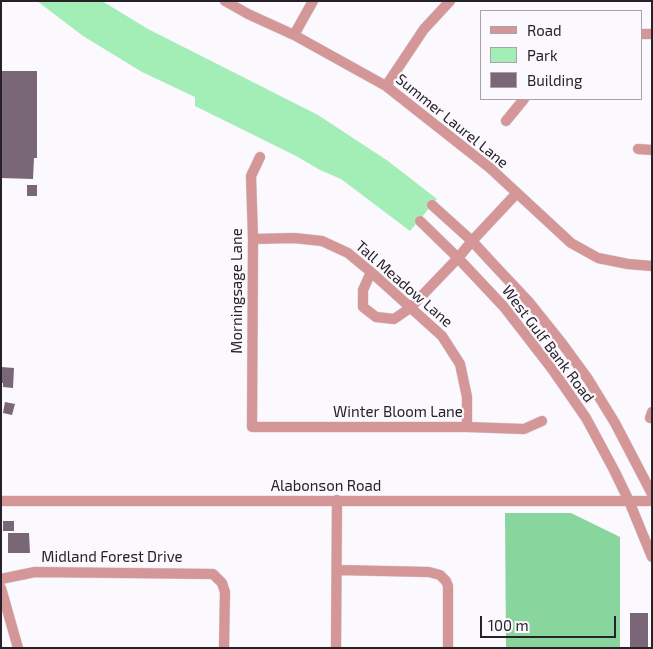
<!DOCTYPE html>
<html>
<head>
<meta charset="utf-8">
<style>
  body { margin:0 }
  #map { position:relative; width:653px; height:649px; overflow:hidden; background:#fcf9fe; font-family:"Exo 2",sans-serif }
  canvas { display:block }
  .frame { position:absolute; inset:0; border:2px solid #272129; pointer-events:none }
  .legend { position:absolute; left:480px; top:10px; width:162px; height:90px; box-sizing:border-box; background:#fcf9fe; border:1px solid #a7a3a9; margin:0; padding:6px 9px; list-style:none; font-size:15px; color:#272129 }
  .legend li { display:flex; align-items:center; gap:10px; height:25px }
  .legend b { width:25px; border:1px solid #a7a3a9 }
  .scale { position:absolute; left:480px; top:616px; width:136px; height:22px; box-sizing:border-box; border:2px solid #272129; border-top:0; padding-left:6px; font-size:15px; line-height:18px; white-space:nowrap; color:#272129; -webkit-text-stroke:4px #fcf9fe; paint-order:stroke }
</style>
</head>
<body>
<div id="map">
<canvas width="653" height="649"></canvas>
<div class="frame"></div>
<ul class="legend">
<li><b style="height:6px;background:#d59697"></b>Road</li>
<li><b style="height:14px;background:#a2eeb6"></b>Park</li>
<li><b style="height:14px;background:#796777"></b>Building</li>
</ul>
<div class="scale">100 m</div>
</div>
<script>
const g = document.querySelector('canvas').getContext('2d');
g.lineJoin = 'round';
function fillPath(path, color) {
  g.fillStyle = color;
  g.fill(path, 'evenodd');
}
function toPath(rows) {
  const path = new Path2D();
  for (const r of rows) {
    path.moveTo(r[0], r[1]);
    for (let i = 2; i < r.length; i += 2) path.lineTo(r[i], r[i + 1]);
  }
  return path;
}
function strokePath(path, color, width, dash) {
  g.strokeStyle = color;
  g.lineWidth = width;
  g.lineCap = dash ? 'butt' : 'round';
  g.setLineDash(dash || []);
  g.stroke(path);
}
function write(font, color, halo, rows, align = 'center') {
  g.font = font + ' "Exo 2",sans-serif';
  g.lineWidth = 4.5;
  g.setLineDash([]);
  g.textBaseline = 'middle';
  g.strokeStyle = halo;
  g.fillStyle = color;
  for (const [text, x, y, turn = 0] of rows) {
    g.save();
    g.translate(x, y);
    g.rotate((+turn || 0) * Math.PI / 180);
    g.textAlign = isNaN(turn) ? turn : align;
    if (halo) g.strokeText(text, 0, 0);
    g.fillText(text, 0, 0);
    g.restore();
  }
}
const green = toPath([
  [37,1,102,1,148,29,318,115,388,161,437,199,410,231,341,179,320,170,296,156,195,106,195,97,142,72,83,36]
]);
const forest = toPath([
  [505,513,571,513,620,537,620,648,506,648]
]);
const building = toPath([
  [1,71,37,71,37,158,34,158,33,179,1,178],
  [27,185,37,185,37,196,27,196],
  [1,367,14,368,13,388,3,387,3,383,1,383],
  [5,402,15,404,12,415,3,413],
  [3,521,14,521,14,531,3,531],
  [8,533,29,533,30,553,8,553],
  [630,613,648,613,648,648,630,648]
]);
const minor = toPath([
  [225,1,248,14,294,35,386,86,490,168,571,243,598,258,628,264,652,266],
  [642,34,652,34],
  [294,35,313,1],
  [386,86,424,29,450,1],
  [506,121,524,99],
  [638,149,652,150],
  [260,157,251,176,253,239,252,427,467,427,524,429,542,421],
  [432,205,472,241,495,266,529,302,561,342,588,379,615,423,652,494],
  [420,221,458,258,504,307,552,369,586,418,614,470,629,501,652,557],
  [253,239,294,238,322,241,348,253,371,272,442,336,460,364,467,397,467,427],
  [371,272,363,290,363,307,376,317,394,319,410,308,458,258,472,241,516,194],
  [650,418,652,412],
  [1,501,652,501],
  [337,570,429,572,440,575,446,581,448,586,448,648],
  [1,579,35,572,213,574,222,583,225,592,224,648],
  [1,588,18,648],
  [336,648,337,500]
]);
const streetNames = [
  ["Summer Laurel Lane",452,121,39],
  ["Tall Meadow Lane",404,284,41],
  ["Morningsage Lane",237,291,-90],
  ["West Gulf Bank Road",548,344,53],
  ["Winter Bloom Lane",398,412],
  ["Alabonson Road",326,486],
  ["Midland Forest Drive",112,557]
];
fillPath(green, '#a2eeb6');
fillPath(forest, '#88d59d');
fillPath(building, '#796777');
strokePath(minor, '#dad6dc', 11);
strokePath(minor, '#d59697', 10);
write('15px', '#272129', '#fcf9fe', streetNames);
</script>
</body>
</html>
